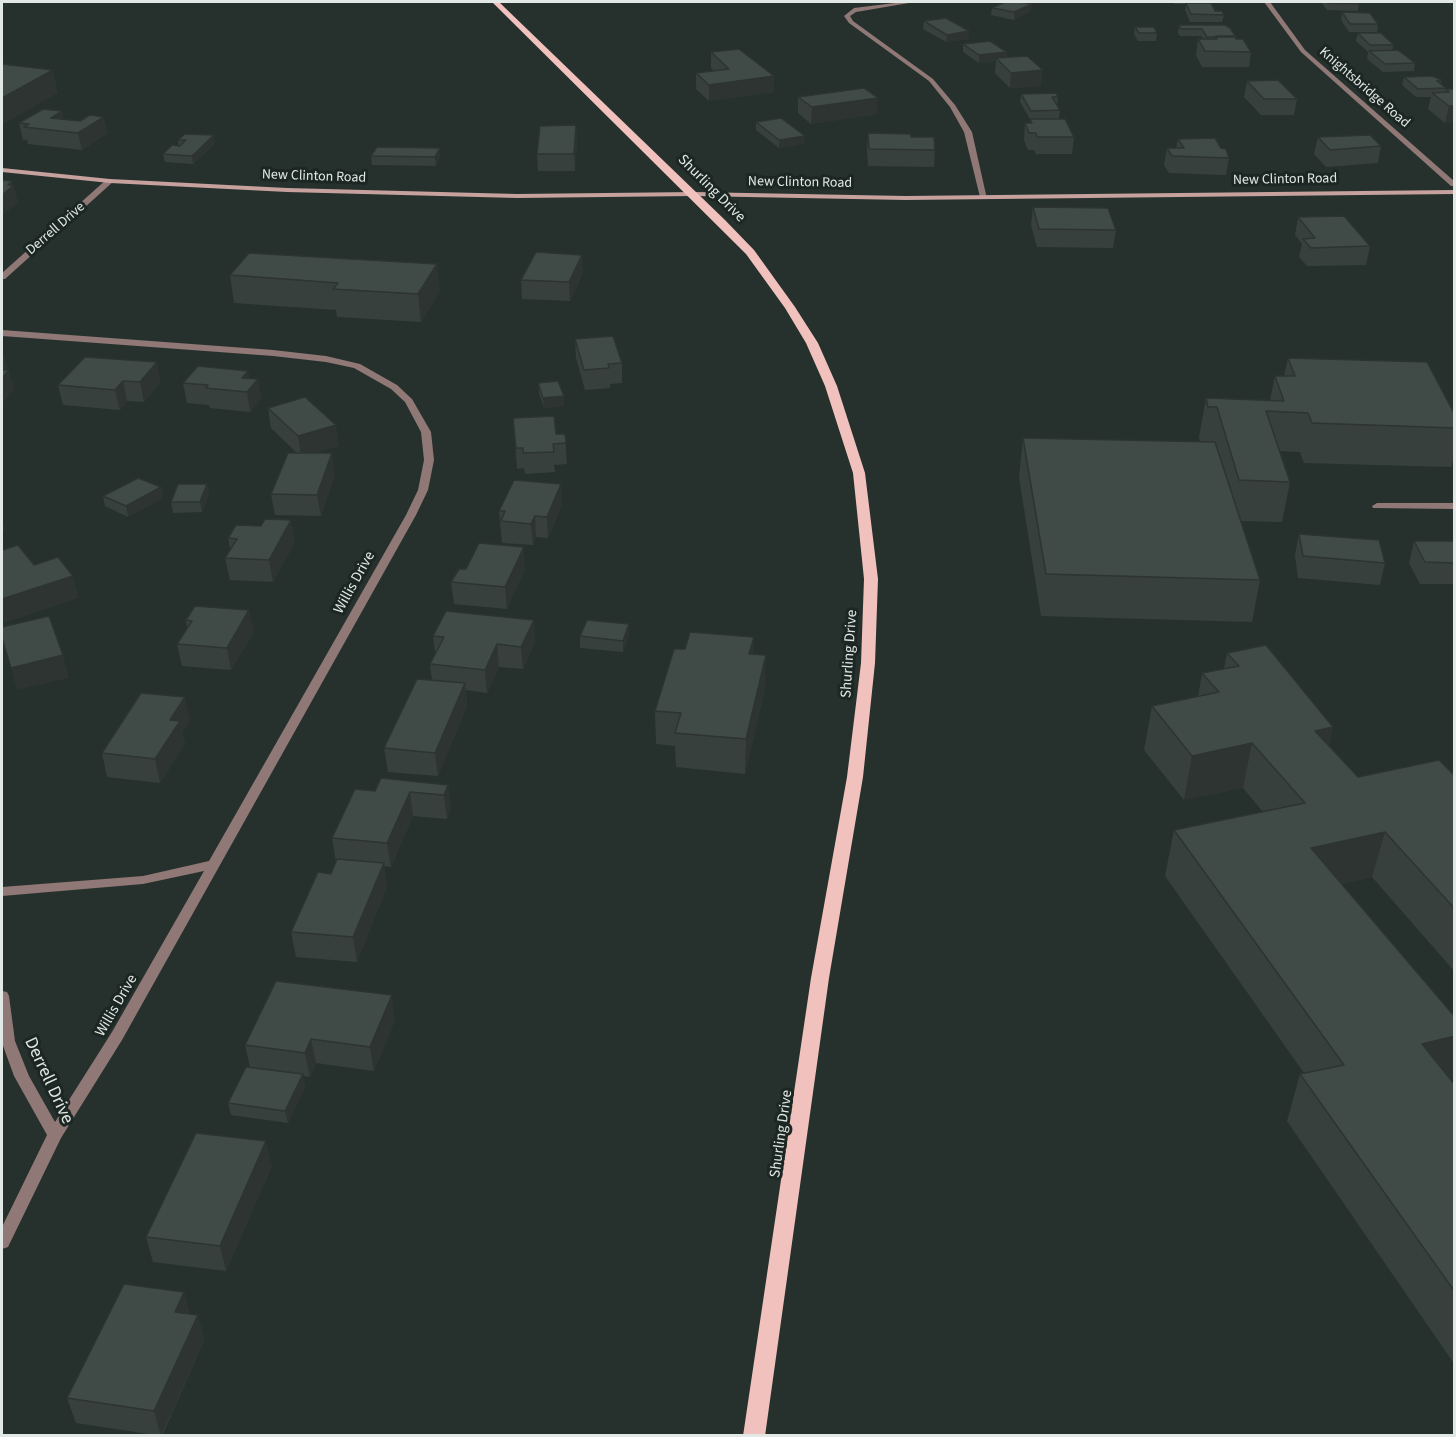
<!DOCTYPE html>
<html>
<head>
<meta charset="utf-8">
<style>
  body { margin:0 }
  #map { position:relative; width:1456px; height:1437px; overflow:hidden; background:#26312d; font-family:"Source Sans 3",sans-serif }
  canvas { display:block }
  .frame { position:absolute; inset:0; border:3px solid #e1e8e6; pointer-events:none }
</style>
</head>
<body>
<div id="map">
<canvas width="1456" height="1437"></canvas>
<div class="frame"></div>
</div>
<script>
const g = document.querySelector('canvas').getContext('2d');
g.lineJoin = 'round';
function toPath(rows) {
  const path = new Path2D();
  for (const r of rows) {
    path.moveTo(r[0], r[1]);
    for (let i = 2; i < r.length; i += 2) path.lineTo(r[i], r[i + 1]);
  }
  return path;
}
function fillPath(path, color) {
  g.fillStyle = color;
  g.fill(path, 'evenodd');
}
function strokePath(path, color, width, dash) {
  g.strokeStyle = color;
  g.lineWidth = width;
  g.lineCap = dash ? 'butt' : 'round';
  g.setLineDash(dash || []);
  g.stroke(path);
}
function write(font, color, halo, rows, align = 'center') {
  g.font = font + ' "Source Sans 3",sans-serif';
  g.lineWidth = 6;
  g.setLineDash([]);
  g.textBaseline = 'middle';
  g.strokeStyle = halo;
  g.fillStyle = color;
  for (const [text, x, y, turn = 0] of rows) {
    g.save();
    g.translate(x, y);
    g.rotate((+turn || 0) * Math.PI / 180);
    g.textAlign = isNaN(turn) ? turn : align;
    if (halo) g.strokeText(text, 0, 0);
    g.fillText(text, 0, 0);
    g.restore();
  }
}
const street = toPath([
  [903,2,915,2,856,12,850,16,853,21,933,79,955,105,972,132,987,199,980,197,964,132,950,107,929,81,849,23,844,16,854,8,903,2],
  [1264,2,1270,2,1305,50,1454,181,1454,186,1451,186,1301,52,1264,2],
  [107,179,114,181,5,279,2,279,2,273,107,179],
  [2,330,273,350,326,356,360,364,397,385,412,399,431,432,434,460,428,490,416,515,122,1040,61,1138,8,1247,2,1249,2,1227,47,1135,14,1076,2,1043,2,991,7,992,9,996,15,1041,29,1076,55,1122,112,1032,204,871,143,884,2,896,2,887,143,876,209,861,406,515,418,490,424,460,421,432,405,402,391,389,354,368,326,362,273,356,2,336,2,330],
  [1377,503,1454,503,1454,509,1373,508,1372,506,1377,503]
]);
const secondary = toPath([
  [2,168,110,179,287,188,517,194,694,192,906,196,1454,190,1454,194,906,200,694,196,517,198,287,192,110,183,2,172,2,168]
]);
const primary = toPath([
  [492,2,499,2,725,220,754,250,795,307,818,343,837,386,865,473,878,579,875,663,863,777,829,978,765,1436,743,1436,811,978,847,777,861,663,864,579,853,473,825,386,806,343,785,308,746,254,492,2]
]);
const wall = toPath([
  [1173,2,1209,2,1209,3,1215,11,1224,15,1222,22,1190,22,1185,10,1186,4,1174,4],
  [1321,2,1359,2,1359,4,1358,11,1327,10],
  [992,8,1031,11,1014,20,991,15],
  [1342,12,1378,24,1377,32,1349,32,1341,20],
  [924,21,969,31,969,39,946,42,923,29],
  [1179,25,1225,25,1236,37,1236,38,1251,52,1249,67,1202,67,1196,55,1198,39,1203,39,1201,36,1180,36,1178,33],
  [1135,27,1157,33,1156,41,1138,41,1134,34],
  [1358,33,1394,45,1392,50,1415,63,1414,71,1383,72,1367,59,1368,52,1356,41],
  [963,44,1007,52,1007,57,1041,86,1010,88,995,73,996,61,979,63,963,52],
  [711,52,774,92,709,101,696,89,696,73,714,71,711,68],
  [1404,77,1442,80,1441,84,1446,88,1445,92,1446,89,1455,89,1455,122,1445,123,1428,109,1431,97,1416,97,1402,85],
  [1247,81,1297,99,1294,115,1261,115,1244,97],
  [1021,94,1058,97,1057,106,1060,110,1059,119,1074,137,1072,154,1036,154,1034,150,1028,150,1024,140,1025,123,1030,123,1030,119,1020,102],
  [798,97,877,114,811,124,798,113],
  [62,111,63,119,108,133,82,150,28,144,27,140,23,140,19,123],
  [756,122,804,144,779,148,756,130],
  [576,125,577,142,575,171,538,171,537,154],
  [868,133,911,137,935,150,934,167,868,166,867,150],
  [1318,137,1381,146,1378,163,1326,167,1314,154],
  [1178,139,1221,148,1229,158,1226,175,1169,173,1164,165,1167,148,1176,148],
  [178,140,215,144,193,164,165,162,163,154,179,146],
  [371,156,440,157,436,166,372,165],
  [1033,207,1116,230,1113,248,1037,247,1031,225],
  [1298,217,1370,246,1366,265,1307,266,1299,257,1302,244,1295,235],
  [249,253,440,291,421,322,337,317,336,310,234,303,230,275],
  [583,273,570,301,522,299,521,280],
  [575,339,622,363,622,383,610,384,610,388,585,390,576,358],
  [85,357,161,382,144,402,127,401,120,410,63,405,58,385],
  [1288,358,1455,415,1455,454,1451,467,1304,463,1300,452,1280,451,1290,482,1282,522,1241,521,1260,580,1252,622,1041,616,1019,477,1023,438,1200,442,1199,437,1206,398,1270,400,1275,376,1284,376],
  [248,371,249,378,258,379,261,399,250,412,210,408,209,405,187,403,183,383],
  [538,383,564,396,564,406,544,408,539,393],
  [268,408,339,446,314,453,335,474,321,516,275,515,271,494,297,453,271,428],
  [513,418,556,434,565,434,567,464,554,465,555,472,525,474,524,468,517,469],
  [207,484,209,495,202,512,173,513,171,502],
  [161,487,163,498,128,517,105,506,103,496],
  [562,505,548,538,536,537,533,545,502,543,499,511],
  [261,526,295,542,273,582,230,580,225,558,230,550,228,538],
  [1299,534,1385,563,1380,585,1298,578,1295,555],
  [1414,541,1455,541,1455,584,1420,584,1409,563],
  [466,569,525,569,507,609,454,604,451,582],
  [186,620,254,632,231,670,182,666,177,644,187,628],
  [534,620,535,642,523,669,499,667,487,693,466,690,467,706,438,776,388,772,384,748,432,681,430,664,435,653,433,636],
  [629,624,629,635,623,652,580,648,580,636],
  [754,637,753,654,765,689,745,774,676,767,675,746,656,744,655,711,685,649],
  [1227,653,1333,727,1329,745,1358,777,1455,776,1455,972,1372,877,1342,884,1455,1017,1455,1072,1452,1080,1451,1080,1455,1085,1455,1365,1287,1121,1300,1074,1304,1073,1165,876,1174,830,1263,812,1243,788,1184,800,1144,750,1152,706,1198,697,1202,673,1224,669],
  [190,720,182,732,185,744,160,783,107,777,102,753],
  [448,785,451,808,447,819,413,816,391,867,384,866,387,887,357,962,296,957,291,932,331,874,336,862,332,838,375,791],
  [395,1020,374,1071,316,1063,310,1077,303,1076,305,1087,288,1123,231,1115,228,1103,250,1067,245,1045],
  [272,1166,226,1271,153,1262,146,1237],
  [184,1292,190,1314,205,1339,162,1436,76,1423,67,1398]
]);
const shadedWall = toPath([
  [1032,4,1031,11,1014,20,1014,12],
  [969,31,969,39,946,42,947,35],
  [1007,52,1006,60,996,58,996,61,979,63,979,55],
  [53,70,58,93,2,125,2,98],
  [1043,70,1041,86,1010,88,1011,73],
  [774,76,774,92,709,101,709,85],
  [878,98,877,114,811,124,812,107],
  [1449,106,1455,106,1455,122,1445,123],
  [62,111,65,128,51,118],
  [104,117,108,133,82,150,78,133],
  [576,125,577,142,575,171,574,154],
  [214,135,215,144,193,164,192,156],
  [805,136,804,144,779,148,779,140],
  [440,148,440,157,436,166,435,157],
  [12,181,13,186,14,185,18,203,2,215,2,195,8,185],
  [582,255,583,273,570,301,569,282],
  [437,264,440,291,421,322,418,294],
  [4,355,8,372,9,370,14,390,2,404,2,358],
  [157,362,161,382,144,402,140,382],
  [248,371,251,387,258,379,261,399,250,412,247,392,242,378],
  [123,381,127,401,120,410,115,390],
  [564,396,564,406,544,408,543,398],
  [336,425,339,446,301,457,298,436],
  [332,453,335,474,321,516,317,495],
  [207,484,209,495,202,512,200,502],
  [561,484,562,505,548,538,547,517],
  [161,487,163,498,128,517,126,506],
  [2,516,5,530,2,532],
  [535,516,536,537,533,545,531,524],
  [291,520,295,542,273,582,269,560],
  [524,547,525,569,507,609,505,587],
  [73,576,79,598,4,623,2,615,2,599],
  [249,610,254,632,231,670,227,648],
  [534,620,535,642,523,669,521,647],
  [629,624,629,635,623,652,623,641],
  [754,637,753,670,749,654],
  [497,644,499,667,487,693,485,670],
  [63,655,69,678,17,690,11,668],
  [766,655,765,689,745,774,746,739],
  [465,683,467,706,438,776,435,753],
  [185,697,190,720,182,732,185,744,160,783,155,759,170,720],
  [1333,727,1323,771,1315,731],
  [1252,743,1243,788,1184,800,1192,756],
  [448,785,451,808,447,819,444,795],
  [410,792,413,816,391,867,387,843],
  [1385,832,1372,877,1300,894,1311,848],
  [384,863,387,887,357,962,353,937],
  [392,995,395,1020,374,1071,370,1047],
  [1455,1036,1455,1072,1452,1080,1407,1091,1422,1044],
  [311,1039,316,1063,310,1077,305,1053],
  [303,1074,305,1087,288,1123,285,1111],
  [266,1141,272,1166,226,1271,220,1246],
  [184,1292,191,1317,175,1312],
  [198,1315,205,1339,161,1436,154,1411]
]);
const building = toPath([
  [1005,2,1021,2,1032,4,1014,12,992,8,1005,2],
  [1328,2,1358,2,1359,4,1329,3,1328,2],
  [1186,3,1211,3,1215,11,1222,11,1224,15,1191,14,1186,3],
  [1342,12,1370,13,1378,24,1350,24,1342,12],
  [946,18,969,31,947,35,924,21,946,18],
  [1179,25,1225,25,1230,28,1236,37,1207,37,1202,29,1181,29,1179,25],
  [1135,27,1154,27,1157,33,1139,33,1135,27],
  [1358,33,1381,33,1394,45,1370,45,1358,33],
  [1216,36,1235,36,1236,39,1243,39,1251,52,1205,51,1198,39,1217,39,1216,36],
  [990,41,1007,52,979,55,963,44,990,41],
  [739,49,774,76,709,85,696,73,729,69,711,52,739,49],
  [1398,50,1415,63,1385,64,1369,51,1398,50],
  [1027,56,1043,70,1011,73,996,58,1027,56],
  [2,64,53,70,2,98,2,64],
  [1432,76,1442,80,1437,81,1446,88,1418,89,1404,77,1432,76],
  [1278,80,1297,99,1264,99,1247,81,1278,80],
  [864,88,878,98,812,107,798,97,864,88],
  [1446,89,1455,89,1455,106,1449,106,1432,93,1449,92,1446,89],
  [1056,93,1058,97,1052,97,1060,110,1031,111,1021,94,1056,93],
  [43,109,62,111,51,118,80,121,90,115,104,117,78,133,24,127,29,124,19,123,43,109],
  [781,118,805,136,779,140,756,122,781,118],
  [1030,119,1065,119,1074,137,1037,137,1036,133,1029,133,1025,123,1032,123,1030,119],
  [576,125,574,154,537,154,540,126,576,125],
  [868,133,911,134,911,137,934,137,935,150,869,149,868,133],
  [185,134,214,135,192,156,163,154,172,145,180,146,186,140,178,140,185,134],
  [1370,135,1381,146,1330,150,1318,137,1370,135],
  [1215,138,1221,148,1226,149,1229,158,1172,156,1167,148,1184,148,1178,139,1215,138],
  [377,147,440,148,435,157,371,156,377,147],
  [2,180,12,181,8,185,14,185,2,195,2,180],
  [1033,207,1108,208,1116,230,1039,229,1033,207],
  [1344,216,1370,246,1311,248,1303,239,1315,238,1298,217,1344,216],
  [536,252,582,255,569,282,521,280,536,252],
  [249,253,437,264,418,294,333,289,338,283,230,275,249,253],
  [613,336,622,363,608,364,609,368,584,370,575,339,613,336],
  [85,357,157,362,140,382,123,381,115,390,58,385,85,357],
  [1288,358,1427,362,1455,415,1455,428,1312,423,1308,413,1266,411,1290,482,1239,480,1217,407,1208,407,1206,398,1284,401,1275,376,1295,376,1288,358],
  [198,366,248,371,242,378,258,379,247,392,206,388,208,385,183,383,198,366],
  [2,370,9,370,2,378,2,370],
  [558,381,564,396,543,398,538,383,558,381],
  [305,397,336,425,298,436,268,408,305,397],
  [554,416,556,434,565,434,566,443,553,444,554,452,523,453,523,448,516,448,513,418,554,416],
  [1023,438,1215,442,1260,580,1046,574,1023,438],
  [288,453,332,453,317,495,271,494,288,453],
  [138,478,161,487,126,506,103,496,138,478],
  [514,480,561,484,547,517,535,516,531,524,501,521,505,511,499,511,514,480],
  [178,484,207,484,200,502,171,502,178,484],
  [265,519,291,520,269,560,225,558,237,539,228,538,236,525,261,526,265,519],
  [1299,534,1379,540,1385,563,1303,556,1299,534],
  [1414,541,1455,541,1455,563,1425,562,1414,541],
  [479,543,524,547,505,587,451,582,459,569,466,569,479,543],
  [18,545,34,565,58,557,73,576,2,599,2,550,18,545],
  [195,606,249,610,227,648,177,644,192,621,186,620,195,606],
  [446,611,534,620,521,647,497,644,485,670,430,664,444,637,433,636,446,611],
  [49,616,63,655,11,668,2,638,2,627,49,616],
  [587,620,629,624,623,641,580,636,587,620],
  [690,632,754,637,749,654,766,655,746,739,675,733,681,713,655,711,674,649,685,649,690,632],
  [1266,645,1333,727,1315,731,1358,777,1439,760,1455,776,1455,909,1385,832,1311,848,1455,1017,1455,1036,1422,1044,1455,1085,1455,1292,1300,1074,1344,1065,1174,830,1305,803,1252,743,1192,756,1152,706,1219,692,1202,673,1239,666,1227,653,1266,645],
  [417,679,465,683,435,753,384,748,417,679],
  [141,693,185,697,170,720,180,721,155,759,102,753,141,693],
  [381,778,448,785,444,795,410,792,387,843,332,838,355,789,375,791,381,778],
  [337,859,384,863,353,937,291,932,318,872,331,874,337,859],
  [276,981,392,995,370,1047,311,1039,305,1053,245,1045,276,981],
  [246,1067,303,1074,285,1111,228,1103,246,1067],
  [196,1133,266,1141,220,1246,146,1237,196,1133],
  [124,1284,184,1292,175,1312,198,1315,154,1411,67,1398,124,1284]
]);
const farStreetnames = [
  ["Knightsbridge Road",1364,88,41],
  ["New Clinton Road",314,177,2],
  ["New Clinton Road",1285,180,-1],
  ["New Clinton Road",800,183,1],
  ["Derrell Drive",56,229,-41]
];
const streetNames = [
  ["Shurling Drive",711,189,45],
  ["Willis Drive",355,583,-61],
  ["Shurling Drive",850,654,-86],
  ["Willis Drive",117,1006,-60],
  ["Shurling Drive",782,1134,-82]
];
const nearStreetnames = [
  ["Derrell Drive",48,1081,65]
];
fillPath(street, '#8f7875');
fillPath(secondary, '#c6a19e');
fillPath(primary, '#f1c1bd');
fillPath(wall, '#37403d');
fillPath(shadedWall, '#2d3432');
fillPath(building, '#404b47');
strokePath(building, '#2d3432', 1.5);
write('14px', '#e1e8e6', '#1c2723', farStreetnames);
write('15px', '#e1e8e6', '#1c2723', streetNames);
write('18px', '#e1e8e6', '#1c2723', nearStreetnames);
</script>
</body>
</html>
